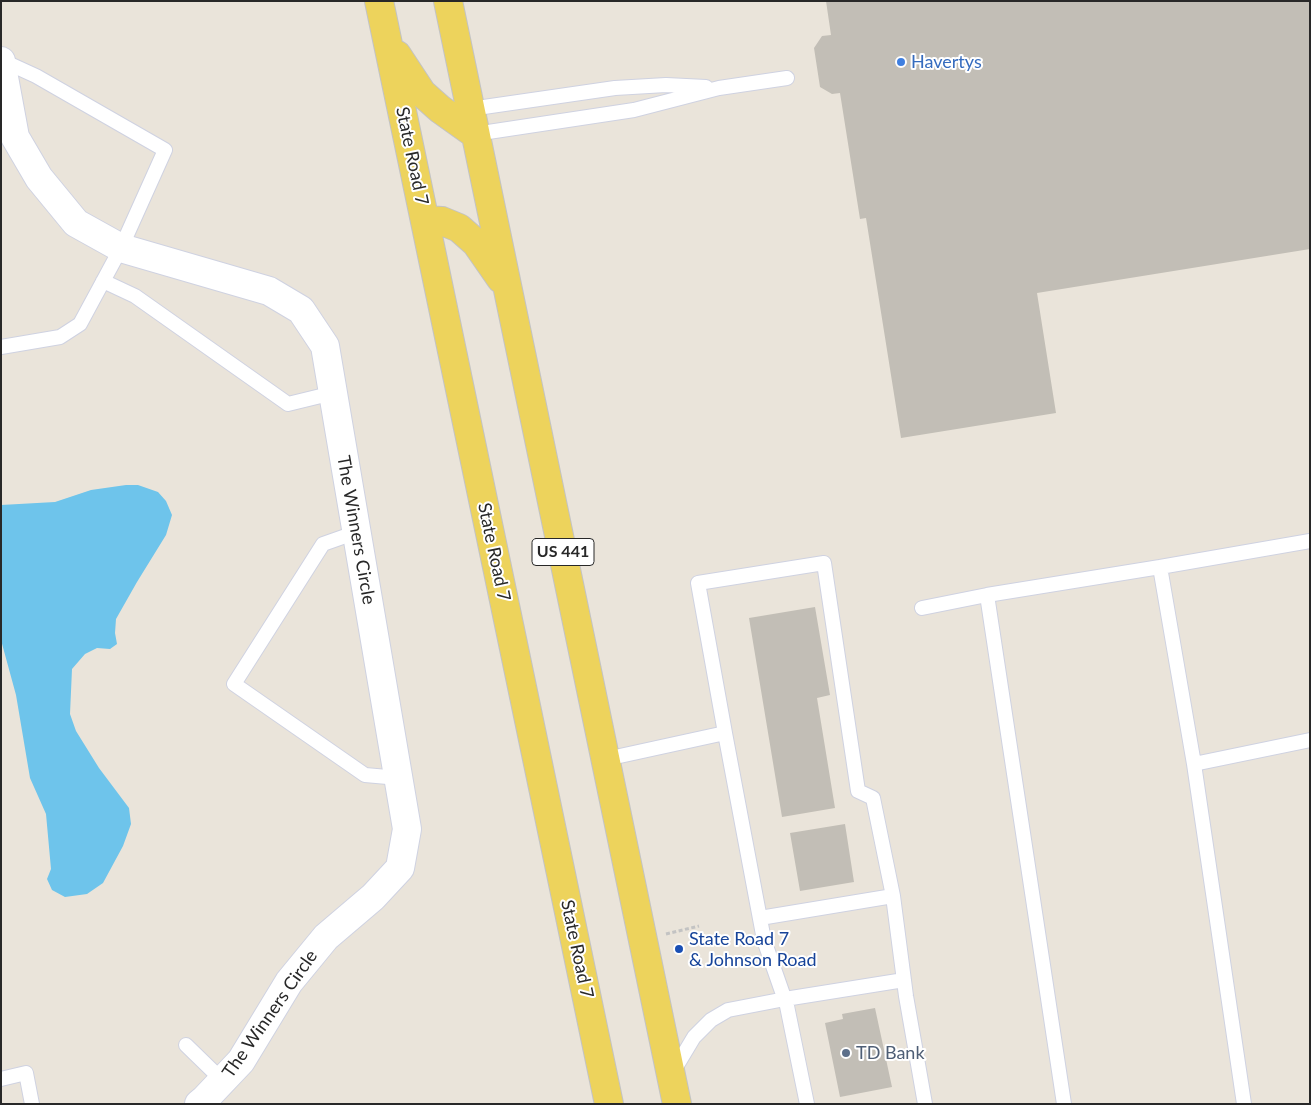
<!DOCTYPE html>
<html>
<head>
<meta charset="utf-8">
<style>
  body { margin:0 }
  #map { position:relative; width:1311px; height:1105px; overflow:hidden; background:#eae4da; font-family:Lato,sans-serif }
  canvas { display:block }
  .frame { position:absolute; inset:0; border:2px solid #282828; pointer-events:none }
</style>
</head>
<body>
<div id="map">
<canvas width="1311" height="1105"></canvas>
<div class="frame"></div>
</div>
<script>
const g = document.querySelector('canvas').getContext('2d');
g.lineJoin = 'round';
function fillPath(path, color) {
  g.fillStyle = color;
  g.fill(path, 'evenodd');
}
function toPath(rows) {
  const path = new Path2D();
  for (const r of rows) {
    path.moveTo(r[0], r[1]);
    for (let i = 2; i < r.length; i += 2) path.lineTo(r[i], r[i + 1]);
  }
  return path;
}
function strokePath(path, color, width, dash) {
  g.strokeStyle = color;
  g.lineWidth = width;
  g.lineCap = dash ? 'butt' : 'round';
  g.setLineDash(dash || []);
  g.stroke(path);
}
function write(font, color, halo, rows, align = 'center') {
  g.font = font + ' Lato,sans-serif';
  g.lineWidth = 4;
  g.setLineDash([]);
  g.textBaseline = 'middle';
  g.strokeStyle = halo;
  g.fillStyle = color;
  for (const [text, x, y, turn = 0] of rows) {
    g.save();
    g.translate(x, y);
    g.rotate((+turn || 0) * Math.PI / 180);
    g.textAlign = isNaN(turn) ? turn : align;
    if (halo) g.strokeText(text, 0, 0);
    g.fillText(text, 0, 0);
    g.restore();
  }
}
const water = toPath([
  [126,485,138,485,158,492,166,501,172,515,166,535,137,582,116,619,115,633,117,644,110,649,97,648,85,654,72,669,70,714,76,731,99,768,129,808,131,824,123,846,103,883,87,894,65,897,52,890,47,879,51,869,46,814,30,778,16,695,1,640,1,505,55,502,91,490]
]);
const building = toPath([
  [826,1,1310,1,1310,249,1037,293,1056,413,901,438,866,218,860,219,840,93,832,94,820,87,814,48,822,36,831,35],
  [815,607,830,695,817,698,835,808,782,817,749,618],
  [845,824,854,882,800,891,790,833],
  [875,1008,892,1087,840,1097,825,1023,843,1019,842,1014]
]);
const path = toPath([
  [666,934,699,926]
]);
const service = toPath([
  [1,60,36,76,165,150,121,248,80,324,60,337,1,347],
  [470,109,615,88,666,85,706,87],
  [475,134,634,110,719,88,787,78],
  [103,281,135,296,288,404,333,393],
  [357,532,323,544,234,684,365,775,399,778],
  [1160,567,1194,764,1244,1104],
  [987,595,1064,1104],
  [922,608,987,595,1160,567,1310,541],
  [725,733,764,940,787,1006,807,1104],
  [606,759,725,733,698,583,824,563,858,791,873,798,893,896,906,996,925,1104],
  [1194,764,1310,740],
  [760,918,893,896],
  [186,1045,223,1081],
  [673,1072,694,1037,711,1020,728,1010,785,999,904,980],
  [1,1079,26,1073,32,1104]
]);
const minor = toPath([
  [1,61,15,137,39,178,76,223,121,248,269,291,301,310,325,346,407,829,400,868,373,897,326,937,289,982,241,1061,205,1099,199,1104]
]);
const primary = toPath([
  [379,1,609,1104],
  [448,1,677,1104],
  [397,55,422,93,440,109,475,134],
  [425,220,442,221,459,228,476,243,501,279]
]);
const markers = [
  [901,62,5,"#3f7fe0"],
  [679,949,5,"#1a4fb4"],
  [846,1053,5,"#5c6f8a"]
];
const shields = [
  [563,552,62]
];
const shieldNames = [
  ["US 441",563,552]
];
const shopNames = [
  ["Havertys",911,62]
];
const streetNames = [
  ["State Road 7",412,156,78],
  ["The Winners Circle",356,530,80],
  ["State Road 7",494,552,78],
  ["State Road 7",577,949,78],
  ["The Winners Circle",270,1014,-55]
];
const transitNames = [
  ["State Road 7",689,939],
  ["& Johnson Road",689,960]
];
const serviceNames = [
  ["TD Bank",856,1053]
];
fillPath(water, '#6ec4eb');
fillPath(building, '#c2beb6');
strokePath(service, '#cfd2e1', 16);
strokePath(minor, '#cfd2e1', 30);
strokePath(primary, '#c3c3c3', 30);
strokePath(path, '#c3c3c3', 3, [4, 2.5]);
strokePath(service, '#fff', 14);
strokePath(minor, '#fff', 28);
strokePath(primary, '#edd35c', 28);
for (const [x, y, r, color] of markers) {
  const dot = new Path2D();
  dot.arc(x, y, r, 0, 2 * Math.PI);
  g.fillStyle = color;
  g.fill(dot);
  strokePath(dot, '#fff', 2);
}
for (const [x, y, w] of shields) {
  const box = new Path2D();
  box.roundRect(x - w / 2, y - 13.5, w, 27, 4);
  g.fillStyle = '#fff';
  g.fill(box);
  strokePath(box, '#282828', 1);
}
write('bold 16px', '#282828', null, shieldNames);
write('18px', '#366cbe', '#fff', shopNames, 'left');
write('18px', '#282828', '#fff', streetNames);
write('18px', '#164399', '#fff', transitNames, 'left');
write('18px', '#4e5e75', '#fff', serviceNames, 'left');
</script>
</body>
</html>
